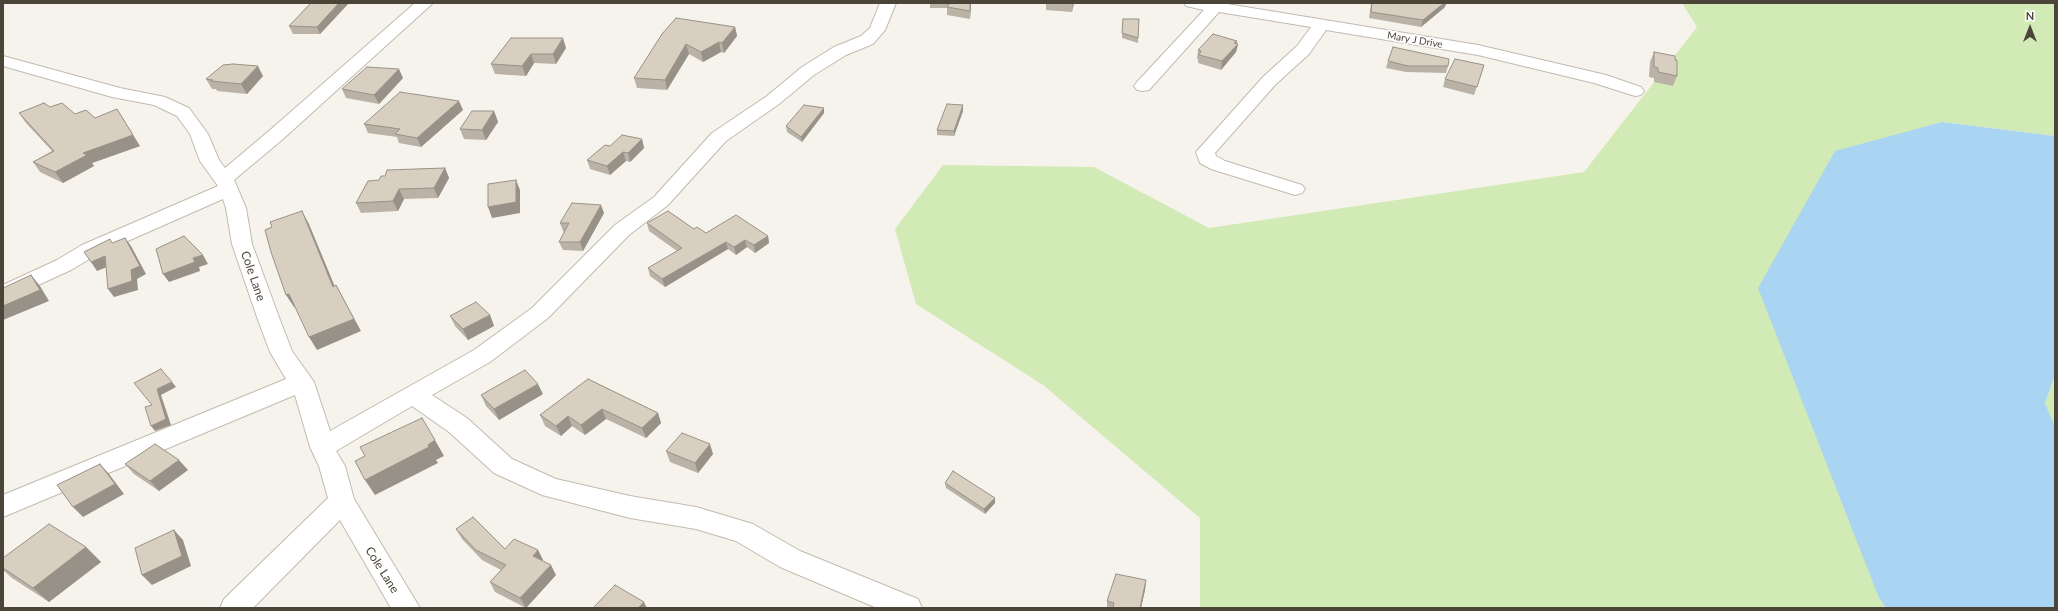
<!DOCTYPE html>
<html>
<head>
<meta charset="utf-8">
<style>
  body { margin:0 }
  #map { position:relative; width:2058px; height:611px; overflow:hidden; background:#f6f3ec; font-family:Lato,sans-serif }
  canvas { display:block }
  .frame { position:absolute; inset:0; border:4px solid #4b4439; pointer-events:none }
  .north { position:absolute; left:2010px; top:8px; width:40px; height:40px; -webkit-text-stroke:3px #fff; paint-order:stroke; rotate:0deg; font-size:11px; font-weight:700; line-height:16px; text-align:center; color:#4b4439 }
  .north::after { content:''; display:block; margin:auto; width:14px; height:18px; background:#4b4439; clip-path:polygon(50% 0,100% 100%,50% 72%,0 100%) }
</style>
</head>
<body>
<div id="map">
<canvas width="2058" height="611"></canvas>
<div class="frame"></div>
<div class="north">N</div>
</div>
<script>
const g = document.querySelector('canvas').getContext('2d');
g.lineJoin = 'round';
function fillPath(path, color) {
  g.fillStyle = color;
  g.fill(path, 'evenodd');
}
function toPath(rows) {
  const path = new Path2D();
  for (const r of rows) {
    path.moveTo(r[0], r[1]);
    for (let i = 2; i < r.length; i += 2) path.lineTo(r[i], r[i + 1]);
  }
  return path;
}
function strokePath(path, color, width, dash) {
  g.strokeStyle = color;
  g.lineWidth = width;
  g.lineCap = dash ? 'butt' : 'round';
  g.setLineDash(dash || []);
  g.stroke(path);
}
function write(font, color, halo, rows, align = 'center') {
  g.font = font + ' Lato,sans-serif';
  g.lineWidth = 3.5;
  g.setLineDash([]);
  g.textBaseline = 'middle';
  g.strokeStyle = halo;
  g.fillStyle = color;
  for (const [text, x, y, turn = 0] of rows) {
    g.save();
    g.translate(x, y);
    g.rotate((+turn || 0) * Math.PI / 180);
    g.textAlign = isNaN(turn) ? turn : align;
    if (halo) g.strokeText(text, 0, 0);
    g.fillText(text, 0, 0);
    g.restore();
  }
}
const green = toPath([
  [1682,3,2055,3,2055,136,1942,122,1879,598,1886,608,1200,608,1200,518,1043,385,916,304,895,229,943,165,1094,167,1209,228,1584,172,1697,27],
  [2055,376,2055,427,2045,403]
]);
const water = toPath([
  [1942,122,2055,136,2055,375,2045,403,2055,427,2055,608,1886,608,1879,598,1758,288,1835,151]
]);
const minor = toPath([
  [415,3,433,3,283,139,234,180,246,208,252,244,280,320,292,351,314,382,330,431,474,350,532,308,615,225,654,197,712,133,767,96,802,67,834,47,861,36,870,28,880,3,896,3,885,30,873,44,846,55,814,75,779,104,726,141,668,205,629,235,548,318,490,362,432,395,467,418,512,459,556,479,630,496,696,507,753,524,800,551,918,599,922,608,877,608,780,567,736,541,696,529,630,518,542,495,494,473,449,432,412,406,336,451,345,466,354,499,420,608,391,608,340,520,253,608,220,608,224,599,328,498,319,466,310,447,295,395,3,517,3,495,286,379,270,352,258,320,232,244,226,208,223,199,96,255,71,270,3,301,3,285,57,260,82,245,218,186,200,161,190,134,177,116,154,105,112,97,3,66,3,56,120,88,165,97,189,108,208,134,219,160,225,168,269,131,415,3],
  [1184,3,1221,3,1478,45,1606,75,1641,87,1644,91,1641,95,1635,96,1594,83,1478,55,1326,30,1309,54,1275,85,1215,153,1216,156,1225,161,1302,185,1305,189,1302,193,1295,195,1211,169,1200,163,1196,152,1263,77,1297,46,1311,27,1219,12,1149,90,1143,91,1137,90,1134,86,1137,82,1204,10,1186,6,1184,3]
]);
const wall = toPath([
  [311,3,349,3,320,34,293,34,289,26],
  [930,3,971,3,970,19,947,15,947,8,930,8],
  [1046,3,1074,3,1072,12,1046,10],
  [1371,3,1447,3,1444,8,1421,27,1369,18],
  [1123,19,1139,19,1138,43,1122,38],
  [735,27,737,36,724,53,721,52,703,62,689,54,667,90,637,88,634,78,662,34],
  [511,38,566,48,556,64,534,63,526,76,495,74,491,64],
  [1236,44,1238,44,1236,52,1221,70,1198,63,1198,59,1197,59,1198,50],
  [1654,52,1675,60,1677,76,1673,86,1654,82,1654,78,1649,77,1650,62],
  [1388,61,1448,66,1446,73,1406,72,1386,68],
  [1484,65,1474,95,1443,87,1445,79],
  [263,76,247,94,217,91,216,89,212,89,206,79],
  [403,78,379,104,346,98,342,89],
  [50,107,75,114,95,118,140,146,92,163,94,166,63,183,40,172,33,162,52,151,26,123,19,113],
  [824,108,824,113,802,142,787,132,786,126],
  [463,110,421,147,399,143,397,137,368,133,364,124],
  [494,111,498,122,486,140,464,139,460,129],
  [963,111,954,136,937,135,937,130],
  [642,139,644,148,630,162,626,161,610,175,590,169,587,160,610,146],
  [445,168,449,178,438,198,404,199,398,211,361,213,356,203,379,180],
  [604,213,583,251,563,250,559,242,564,232,563,231,560,223],
  [647,223,694,229,706,233,768,236,769,243,755,253,747,247,736,255,728,249,665,287,650,276,648,268,677,251,649,231],
  [490,315,494,326,468,340,455,326,450,316],
  [588,379,658,413,661,423,646,438,606,419,585,435,572,426,561,436,545,426,540,415],
  [543,394,499,420,486,406,481,395],
  [666,451,713,454,698,473,670,462],
  [125,464,188,470,159,491,134,474],
  [945,483,995,503,985,514,946,488],
  [456,529,505,549,538,550,543,560,543,561,556,575,526,608,495,592,490,582,501,570,482,560,462,539],
  [86,547,101,562,49,602,12,578,3,570,3,558],
  [1146,580,1145,590,1141,608,1107,608,1107,601]
]);
const shadedWall = toPath([
  [339,3,349,3,320,34,317,27],
  [970,3,971,3,970,19],
  [1073,3,1074,3,1072,12],
  [1444,3,1447,3,1444,8,1421,27,1423,20],
  [735,27,737,36,724,53,722,43],
  [563,38,566,48,556,64,553,54],
  [1237,41,1236,46,1238,44,1236,52,1221,70,1222,61,1234,43],
  [719,42,721,52,703,62,701,52],
  [686,44,689,54,667,90,665,80],
  [531,54,534,63,526,76,522,66],
  [258,66,263,76,247,94,241,84],
  [399,69,403,78,379,104,374,95],
  [459,101,463,110,421,147,417,138],
  [963,105,963,111,954,136,954,131],
  [824,108,824,113,802,142,801,137],
  [117,109,140,146,92,163,94,166,63,183,55,172,83,153],
  [494,111,498,122,486,140,482,130],
  [642,139,644,148,630,162,628,153],
  [623,152,626,161,610,175,607,166],
  [445,168,449,178,438,198,434,188],
  [516,180,520,190,520,213,492,218,488,207],
  [399,189,404,199,398,211,393,201],
  [601,205,604,213,583,251,580,242],
  [302,211,309,224,340,299,333,287],
  [768,236,769,243,755,253,754,245],
  [125,238,131,246,146,274,137,279,138,290,114,297,108,289],
  [745,240,747,247,736,255,734,247],
  [726,242,728,249,665,287,662,279],
  [203,255,208,264,199,267,200,271,169,282,163,274,193,258],
  [105,256,112,265,97,271,91,262],
  [31,275,40,286,49,301,3,320,3,306],
  [336,285,361,331,317,350,309,337],
  [289,294,297,306,294,307,286,295],
  [490,315,494,326,468,340,463,329],
  [172,382,176,387,161,395,171,425,155,431,151,426,157,389],
  [538,384,543,394,499,420,494,409],
  [602,409,606,419,585,435,581,425],
  [658,413,661,423,646,438,642,428],
  [568,416,572,426,561,436,556,426],
  [435,440,444,456,436,460,438,463,375,495,365,480],
  [710,444,713,454,698,473,695,463],
  [179,460,188,470,159,491,150,481],
  [100,464,109,474,124,494,83,517,73,507],
  [995,498,995,503,985,514,984,509],
  [174,530,183,540,191,566,152,585,142,575],
  [86,547,101,562,49,602,33,588],
  [538,550,543,560,538,566,533,556],
  [551,565,556,575,526,608,520,598],
  [1146,580,1145,590,1141,608,1140,608],
  [644,602,647,608,638,608]
]);
const building = toPath([
  [311,3,339,3,317,27,289,26,311,3],
  [950,3,970,3,970,11,947,7,950,3],
  [1372,3,1444,3,1423,20,1371,12,1372,3],
  [676,18,735,27,722,43,719,42,701,52,686,44,665,80,634,78,662,34,676,18],
  [1123,19,1139,19,1138,38,1122,33,1123,19],
  [1213,34,1237,41,1234,43,1238,44,1222,61,1199,55,1201,51,1198,50,1213,34],
  [511,38,563,38,553,54,531,54,522,66,491,64,511,38],
  [1393,47,1449,59,1448,66,1408,66,1388,61,1393,47],
  [1654,52,1675,56,1675,60,1677,60,1677,76,1658,72,1658,68,1654,67,1654,52],
  [1455,59,1484,65,1477,87,1445,79,1455,59],
  [233,64,258,66,241,84,211,81,213,80,206,79,223,65,233,64],
  [367,67,399,69,374,95,342,89,367,67],
  [400,92,459,101,417,138,395,134,400,129,364,124,400,92],
  [44,103,50,107,62,103,75,114,86,110,95,118,117,109,133,135,83,153,87,155,55,172,33,162,54,151,19,113,44,103],
  [947,104,963,105,954,131,937,130,947,104],
  [804,105,824,108,801,137,786,126,804,105],
  [472,111,494,111,482,130,460,129,472,111],
  [622,135,642,139,628,153,623,152,607,166,587,160,605,145,610,146,622,135],
  [445,168,434,188,399,189,393,201,356,203,368,181,379,180,381,176,385,176,387,170,445,168],
  [516,180,516,202,488,207,488,184,516,180],
  [572,203,601,205,580,242,559,242,569,223,560,223,572,203],
  [302,211,333,287,336,285,354,319,309,337,289,294,286,295,271,252,265,230,272,227,270,222,302,211],
  [668,211,694,229,697,227,706,233,736,215,768,236,754,245,745,240,734,247,726,242,662,279,648,268,682,248,647,223,668,211],
  [184,236,203,255,193,258,195,262,163,274,156,249,184,236],
  [125,238,140,266,131,270,132,281,108,289,105,256,91,262,84,252,110,239,112,243,125,238],
  [31,275,40,290,3,306,3,288,31,275],
  [476,302,490,315,463,329,450,316,476,302],
  [161,369,172,382,157,389,166,419,151,426,145,407,152,405,134,383,161,369],
  [525,370,538,384,494,409,481,395,525,370],
  [588,379,658,413,642,428,602,409,581,425,568,416,556,426,540,415,588,379],
  [422,418,435,440,428,445,429,447,365,480,355,461,365,456,360,447,422,418],
  [682,433,710,444,695,463,666,451,682,433],
  [155,444,179,460,150,481,125,464,155,444],
  [100,464,115,484,73,507,57,485,100,464],
  [953,471,995,498,984,509,945,483,953,471],
  [473,517,505,549,514,539,538,550,533,556,551,565,520,598,490,582,506,565,476,550,456,529,473,517],
  [49,524,86,547,33,588,3,568,3,558,49,524],
  [174,530,182,556,142,575,135,548,174,530],
  [1116,574,1146,580,1140,608,1113,608,1114,603,1107,601,1116,574],
  [615,585,644,602,638,608,593,608,615,585]
]);
const farStreetnames = [
  ["Mary J Drive",1415,40,10]
];
const streetNames = [
  ["Cole Lane",253,276,71],
  ["Cole Lane",382,570,58]
];
fillPath(green, '#d2eab5');
fillPath(water, '#a9d4f2');
strokePath(minor, '#c2bbae', 2);
fillPath(minor, '#fff');
fillPath(wall, '#bab2a6');
fillPath(shadedWall, '#979187');
fillPath(building, '#d8cfc1');
strokePath(building, '#979187', 1);
write('10px', '#4b4439', '#fff', farStreetnames);
write('12px', '#4b4439', '#fff', streetNames);
</script>
</body>
</html>
